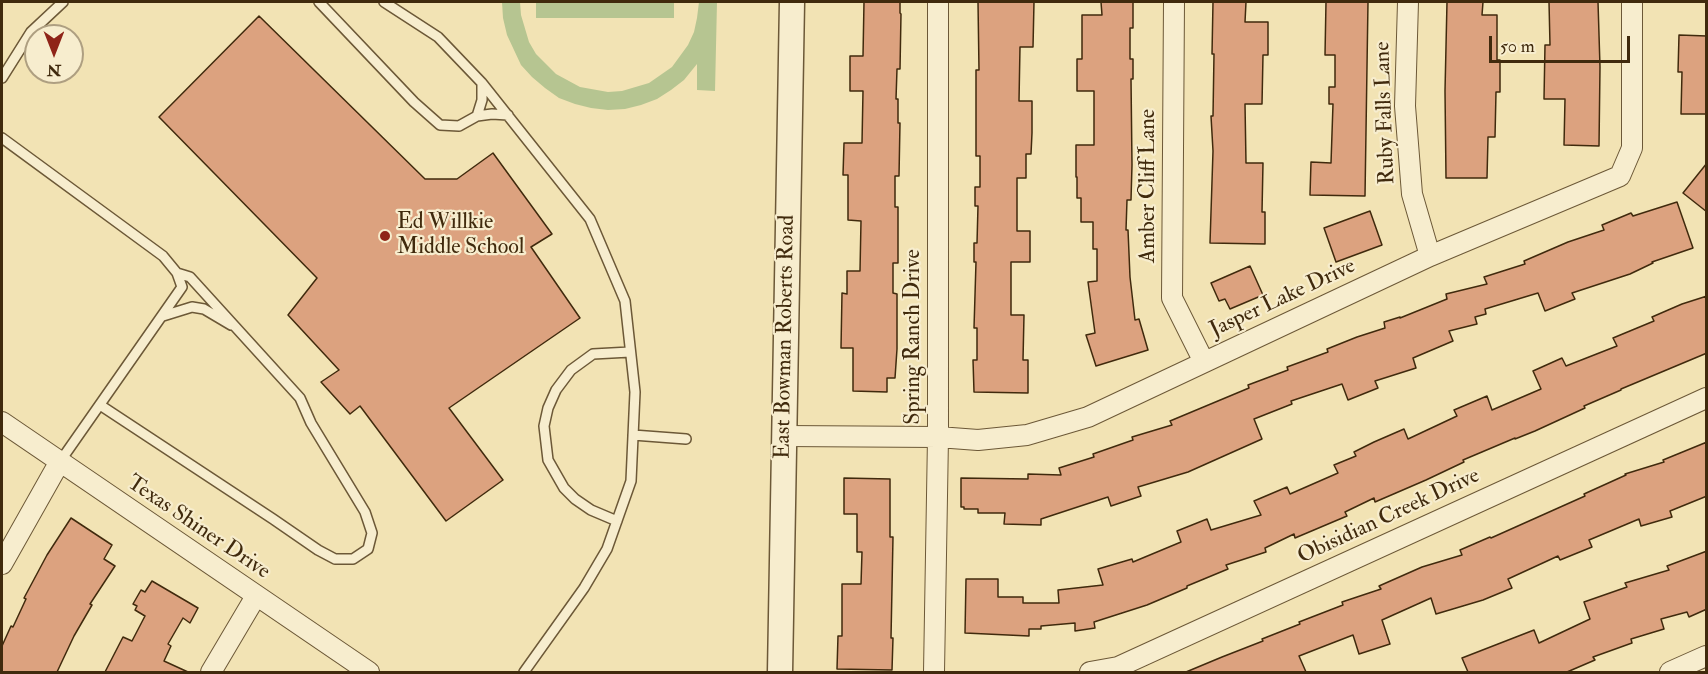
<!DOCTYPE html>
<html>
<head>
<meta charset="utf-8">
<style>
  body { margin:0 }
  #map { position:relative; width:1708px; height:674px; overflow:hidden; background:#f2e3b4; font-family:"IM FELL Double Pica",serif }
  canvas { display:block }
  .frame { position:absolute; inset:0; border:3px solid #402a0d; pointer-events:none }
  .north { position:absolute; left:24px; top:24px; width:60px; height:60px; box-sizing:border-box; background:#f7edce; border:2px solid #ae9f81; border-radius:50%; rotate:180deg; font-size:16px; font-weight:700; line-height:24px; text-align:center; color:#402a0d }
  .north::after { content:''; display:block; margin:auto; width:21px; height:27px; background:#8f2418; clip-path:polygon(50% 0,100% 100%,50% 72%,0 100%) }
  .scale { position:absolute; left:1489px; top:36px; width:141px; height:27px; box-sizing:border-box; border:3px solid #402a0d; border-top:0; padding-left:8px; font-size:18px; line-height:21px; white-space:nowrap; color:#402a0d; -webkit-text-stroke:4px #f7edce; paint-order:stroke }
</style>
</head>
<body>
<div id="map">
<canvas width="1708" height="674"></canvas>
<div class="frame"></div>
<div class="north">N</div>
<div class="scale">50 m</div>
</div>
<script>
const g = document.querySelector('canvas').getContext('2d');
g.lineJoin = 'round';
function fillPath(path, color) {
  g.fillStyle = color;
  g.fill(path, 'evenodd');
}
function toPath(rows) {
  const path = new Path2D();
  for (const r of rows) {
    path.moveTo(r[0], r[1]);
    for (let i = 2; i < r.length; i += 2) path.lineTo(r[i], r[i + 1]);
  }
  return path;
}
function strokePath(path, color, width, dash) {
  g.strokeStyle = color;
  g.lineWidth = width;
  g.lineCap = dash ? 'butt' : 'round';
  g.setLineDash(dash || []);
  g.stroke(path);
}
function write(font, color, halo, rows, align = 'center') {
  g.font = font + ' "IM FELL Double Pica",serif';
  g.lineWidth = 4.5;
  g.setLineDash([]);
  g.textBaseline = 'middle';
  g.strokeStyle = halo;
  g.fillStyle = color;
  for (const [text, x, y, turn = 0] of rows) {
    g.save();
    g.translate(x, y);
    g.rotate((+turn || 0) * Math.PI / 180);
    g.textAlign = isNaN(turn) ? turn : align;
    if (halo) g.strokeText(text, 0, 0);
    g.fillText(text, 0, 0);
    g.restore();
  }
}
const green = toPath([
  [502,2,520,2,521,15,529,42,536,54,556,74,580,87,608,92,622,91,649,83,672,67,688,45,694,32,697,18,699,2,717,2,715,91,697,90,697,64,684,80,671,90,657,99,641,105,625,109,608,110,591,108,575,104,559,98,545,88,532,77,521,65,507,35,503,18],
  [536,2,674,2,674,18,536,18]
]);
const building = toPath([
  [864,2,900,2,900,13,901,14,900,69,897,69,896,99,898,99,898,123,900,123,899,176,895,176,895,207,898,207,898,263,893,263,893,293,897,294,897,349,895,378,887,378,887,392,853,391,853,348,841,348,842,293,847,294,847,271,860,271,861,221,848,220,848,175,843,175,844,143,862,143,863,91,850,91,850,56,863,56,864,2],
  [978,2,1034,2,1033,47,1020,47,1019,101,1032,101,1032,133,1031,154,1026,154,1026,178,1017,178,1017,231,1030,231,1030,262,1011,262,1011,315,1024,315,1023,360,1028,360,1028,393,974,392,973,360,977,360,977,328,974,328,976,262,974,262,974,243,977,243,978,206,975,206,975,187,980,187,980,156,976,156,976,70,979,70,978,2],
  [1101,2,1133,2,1133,28,1130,28,1130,59,1133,59,1133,79,1131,79,1132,165,1131,200,1127,200,1126,230,1128,230,1130,277,1135,320,1139,319,1148,350,1096,366,1086,335,1095,333,1088,282,1097,281,1097,249,1093,249,1093,222,1081,222,1081,198,1077,198,1077,177,1076,177,1076,145,1094,145,1094,91,1077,91,1077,59,1082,59,1082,15,1102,15,1101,2],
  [1213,2,1246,2,1245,22,1268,22,1268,55,1263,55,1262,104,1245,104,1246,163,1263,163,1262,212,1265,212,1265,244,1210,243,1213,151,1211,116,1213,116,1214,54,1212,54,1213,2],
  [1326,2,1368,2,1365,196,1310,195,1311,162,1331,163,1333,104,1329,104,1329,87,1335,87,1335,55,1325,55,1326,2],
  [1447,2,1483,2,1482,15,1497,15,1497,60,1500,60,1500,92,1496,92,1495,137,1488,137,1487,178,1446,178,1445,91,1447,2],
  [1549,2,1598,2,1600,67,1599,146,1564,145,1565,99,1544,99,1545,45,1550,45,1549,2],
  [259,16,425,179,457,179,493,153,552,234,531,247,580,318,449,408,503,480,446,521,360,406,350,414,321,382,339,370,288,315,317,278,159,117,259,16],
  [1679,35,1707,36,1707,114,1681,114,1682,72,1678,72,1679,35],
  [1707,163,1707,212,1683,193,1707,163],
  [1677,202,1693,248,1652,262,1653,263,1630,274,1572,293,1575,299,1545,311,1538,293,1485,309,1486,314,1475,317,1477,324,1449,331,1453,341,1413,358,1416,368,1375,381,1378,388,1348,400,1342,384,1291,401,1292,404,1254,419,1262,439,1188,472,1138,487,1141,496,1111,506,1108,497,1041,519,1041,525,1004,524,1005,513,978,513,978,509,964,509,964,507,961,507,961,478,1028,479,1028,474,1061,475,1059,468,1094,457,1093,454,1133,440,1132,437,1172,425,1170,421,1249,388,1248,385,1288,370,1287,367,1328,352,1327,349,1357,337,1385,328,1384,322,1400,317,1400,318,1447,299,1446,294,1487,284,1484,277,1525,264,1524,261,1568,242,1604,230,1602,225,1631,213,1633,216,1677,202],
  [1370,211,1382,245,1336,262,1324,228,1370,211],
  [1250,266,1263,295,1230,309,1225,299,1219,301,1211,283,1250,266],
  [1707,296,1707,353,1621,389,1621,390,1584,406,1585,408,1535,431,1515,439,1515,438,1463,460,1464,462,1426,480,1375,502,1374,498,1345,512,1347,516,1295,538,1294,534,1265,548,1266,552,1226,565,1228,569,1187,586,1187,588,1147,605,1094,622,1095,628,1075,631,1075,623,1041,626,1041,629,1029,629,1029,636,965,633,966,579,998,579,998,597,1023,597,1023,603,1059,603,1058,590,1103,585,1098,569,1132,559,1133,562,1181,542,1177,531,1207,519,1211,530,1261,515,1254,501,1287,487,1290,494,1338,473,1334,465,1356,456,1354,452,1374,442,1404,429,1408,439,1457,416,1454,410,1487,396,1492,410,1541,389,1533,371,1562,358,1566,366,1617,346,1613,338,1654,321,1652,317,1682,304,1707,296],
  [1707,442,1707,496,1670,511,1672,517,1641,526,1639,519,1589,540,1592,547,1560,560,1558,556,1508,579,1512,588,1483,600,1436,614,1431,598,1382,620,1390,644,1359,654,1353,635,1299,656,1306,672,1186,672,1222,657,1263,641,1262,639,1300,624,1299,622,1343,605,1342,602,1381,589,1379,586,1422,567,1462,555,1460,550,1490,537,1491,538,1585,496,1584,494,1626,475,1625,474,1664,462,1663,460,1707,442],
  [844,478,890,479,890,537,893,537,891,638,893,638,892,670,837,669,838,636,842,636,842,584,861,584,862,552,857,552,857,514,844,514,844,478],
  [71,518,112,545,104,559,115,566,90,604,92,605,74,636,57,672,2,672,2,646,11,626,13,627,26,599,24,598,47,555,71,518],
  [1707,551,1707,609,1689,617,1687,612,1661,619,1664,629,1631,639,1632,643,1593,657,1595,660,1567,672,1468,672,1462,658,1534,630,1539,643,1590,619,1584,602,1627,587,1625,583,1669,570,1667,566,1707,551],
  [152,581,198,608,190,623,183,618,168,644,171,646,164,661,188,672,105,672,123,637,132,641,145,616,135,610,137,606,133,604,141,590,145,592,152,581]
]);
const service = toPath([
  [319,2,414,102,440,125,459,126,477,116,482,100,482,83],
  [384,2,438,37,482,83,590,219,625,301,635,392,631,481,607,549,584,588,524,672],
  [2,78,31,32,63,2],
  [477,116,492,114,508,115],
  [2,138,163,256,177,273,182,287,59,463],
  [163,316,192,307,204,309,231,325],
  [100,405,273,519,318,550,335,559,353,559,368,549,372,533,365,512,311,423,300,398,190,277,177,273],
  [633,435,686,439],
  [617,521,591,510,575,499,564,488,548,460,544,426,548,408,556,390,571,370,593,354,630,352]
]);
const minor = toPath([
  [1174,2,1172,298,1204,362],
  [1408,2,1405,106,1412,194,1430,256],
  [2,422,369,672],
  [784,436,938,437,978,440,1027,435,1088,417,1430,256,1620,176,1632,148,1632,2],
  [2,564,59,463],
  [211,672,256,596],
  [934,672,938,437,938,2],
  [1090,672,1118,667,1706,398],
  [1670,672,1706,656]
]);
const tertiary = toPath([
  [780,672,792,2]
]);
const markers = [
  [385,236,6,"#8f2418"]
];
const streetNames = [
  ["Ruby Falls Lane",1386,113,-92],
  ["Amber Cliff Lane",1149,186,-90],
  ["Jasper Lake Drive",1283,299,-25],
  ["East Bowman Roberts Road",786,337,-89],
  ["Spring Ranch Drive",914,337,-90],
  ["Obisidian Creek Drive",1389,517,-25],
  ["Texas Shiner Drive",198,528,34]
];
const poiNames = [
  ["Ed Willkie",397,223],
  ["Middle School",397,248]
];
fillPath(green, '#b6c591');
fillPath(building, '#dca27f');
strokePath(building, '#402a0d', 1.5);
strokePath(service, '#6c5837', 12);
strokePath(minor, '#6c5837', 22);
strokePath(tertiary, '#6c5837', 27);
strokePath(service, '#f7edce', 9);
strokePath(minor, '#f7edce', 20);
strokePath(tertiary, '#f7edce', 24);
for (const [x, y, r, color] of markers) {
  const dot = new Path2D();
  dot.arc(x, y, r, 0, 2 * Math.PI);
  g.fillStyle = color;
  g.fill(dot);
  strokePath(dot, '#f7edce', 2);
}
write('22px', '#402a0d', '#f7edce', streetNames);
write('22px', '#402a0d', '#f7edce', poiNames, 'left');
</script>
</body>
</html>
